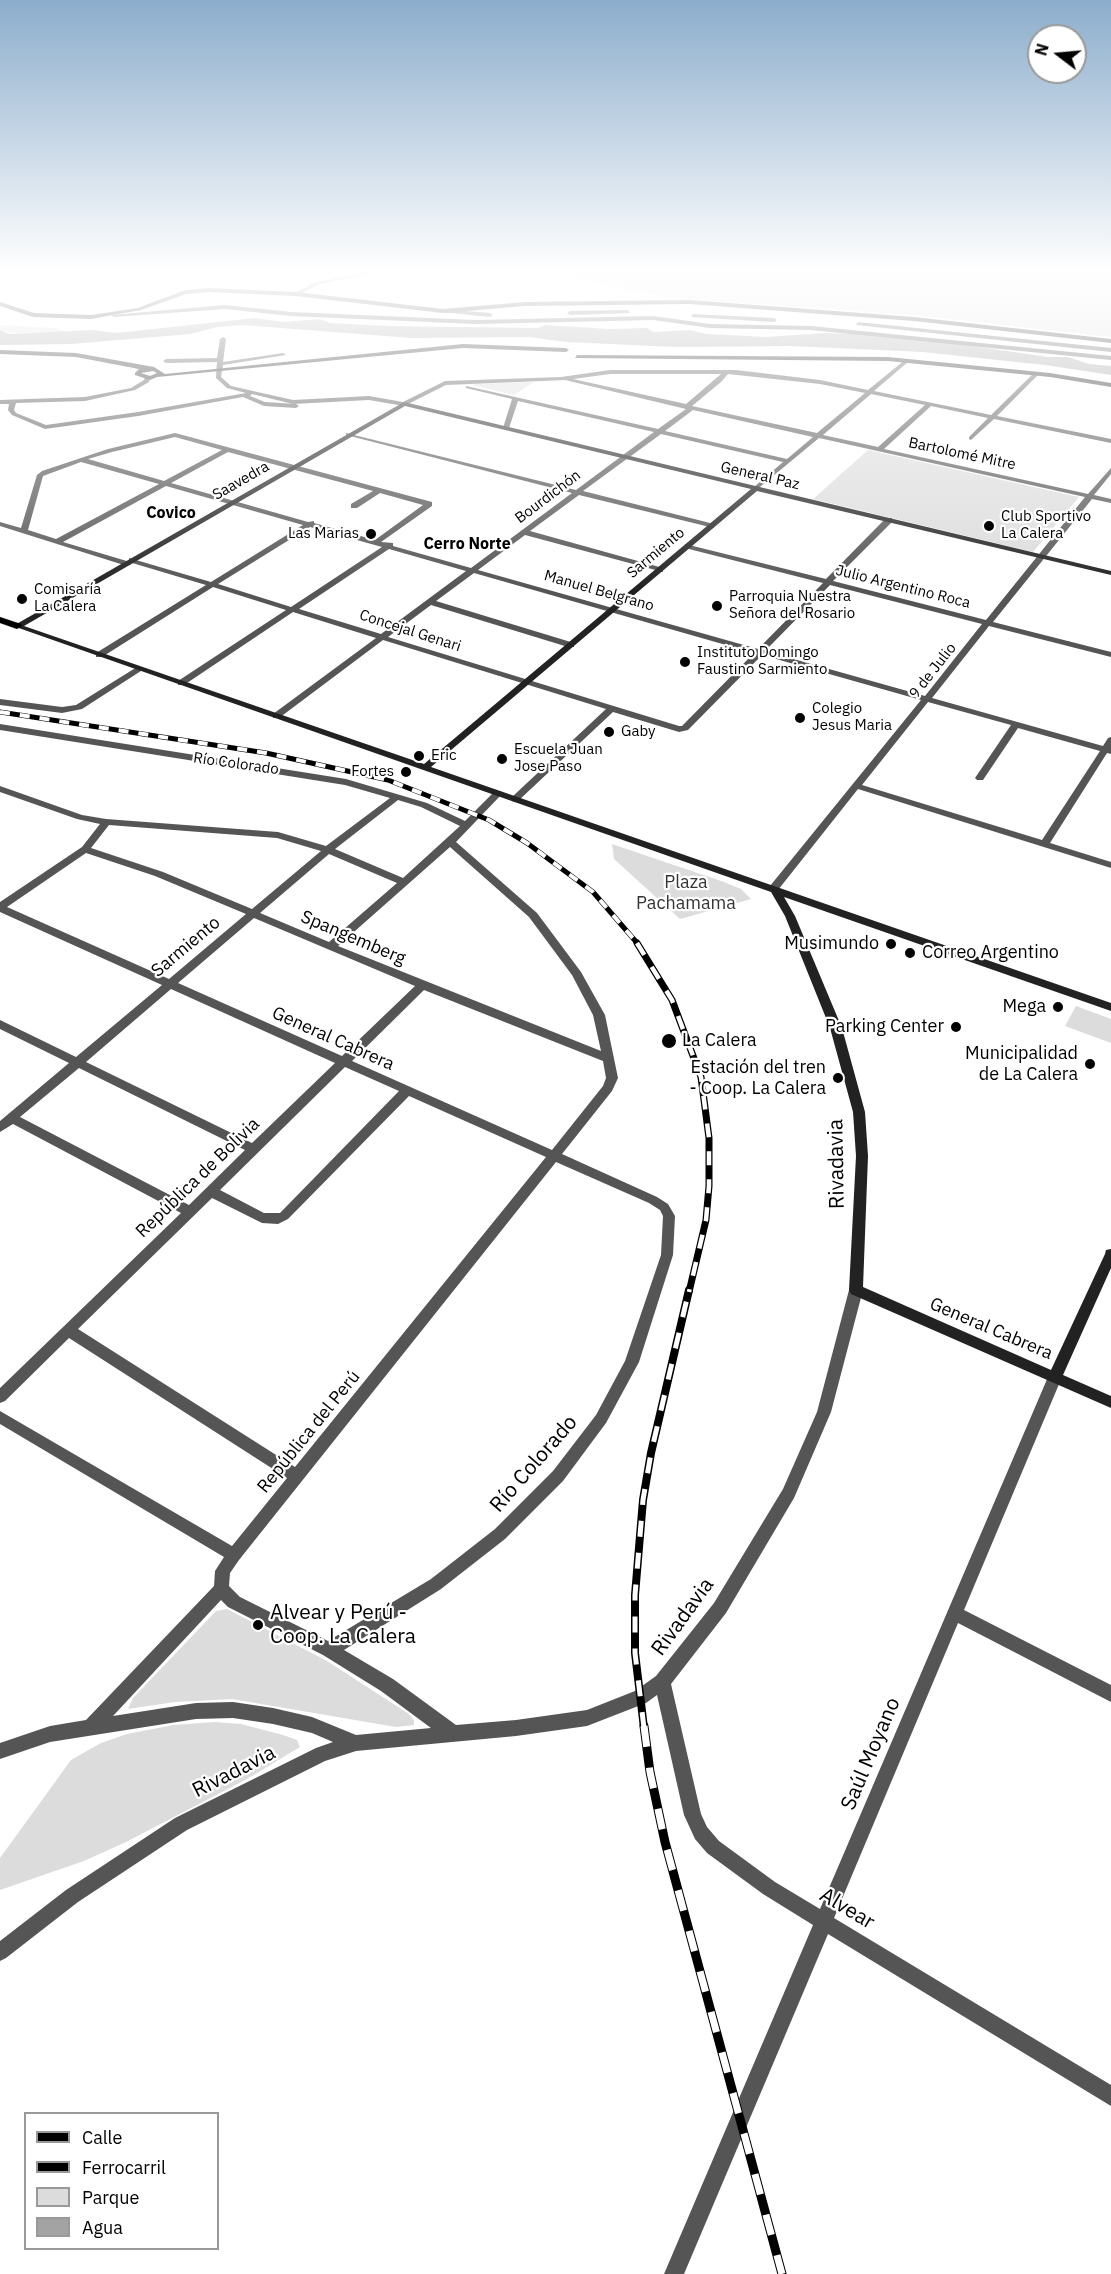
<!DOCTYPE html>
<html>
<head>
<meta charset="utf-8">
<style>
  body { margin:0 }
  #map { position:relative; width:1111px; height:2274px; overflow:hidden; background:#fff; font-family:"IBM Plex Sans",sans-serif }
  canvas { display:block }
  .legend { position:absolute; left:24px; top:2112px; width:195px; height:138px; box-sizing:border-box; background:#fff; border:2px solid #999; margin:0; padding:8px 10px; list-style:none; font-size:18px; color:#000 }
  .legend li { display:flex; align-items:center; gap:12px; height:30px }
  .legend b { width:30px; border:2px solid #999 }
  .north { position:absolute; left:1027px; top:24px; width:60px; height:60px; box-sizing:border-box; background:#fff; border:2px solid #999; border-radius:50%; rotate:286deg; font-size:16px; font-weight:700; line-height:24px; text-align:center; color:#000 }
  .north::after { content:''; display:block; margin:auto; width:21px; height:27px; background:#000; clip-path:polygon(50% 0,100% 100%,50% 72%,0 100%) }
</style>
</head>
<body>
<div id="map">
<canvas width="1111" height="2274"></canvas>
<ul class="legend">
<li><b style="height:8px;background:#000"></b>Calle</li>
<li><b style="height:8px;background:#000"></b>Ferrocarril</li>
<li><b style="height:16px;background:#dcdcdc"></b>Parque</li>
<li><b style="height:16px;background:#a3a3a3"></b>Agua</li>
</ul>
<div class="north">N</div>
</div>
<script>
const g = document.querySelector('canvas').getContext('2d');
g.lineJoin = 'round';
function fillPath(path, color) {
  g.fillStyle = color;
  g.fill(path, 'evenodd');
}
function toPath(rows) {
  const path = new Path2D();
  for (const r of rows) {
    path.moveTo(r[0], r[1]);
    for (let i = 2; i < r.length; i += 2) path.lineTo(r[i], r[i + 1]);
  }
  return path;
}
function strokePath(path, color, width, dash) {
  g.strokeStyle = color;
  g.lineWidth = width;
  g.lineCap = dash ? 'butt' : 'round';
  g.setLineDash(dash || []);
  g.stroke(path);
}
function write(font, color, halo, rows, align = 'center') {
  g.font = font + ' "IBM Plex Sans",sans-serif';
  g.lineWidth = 4.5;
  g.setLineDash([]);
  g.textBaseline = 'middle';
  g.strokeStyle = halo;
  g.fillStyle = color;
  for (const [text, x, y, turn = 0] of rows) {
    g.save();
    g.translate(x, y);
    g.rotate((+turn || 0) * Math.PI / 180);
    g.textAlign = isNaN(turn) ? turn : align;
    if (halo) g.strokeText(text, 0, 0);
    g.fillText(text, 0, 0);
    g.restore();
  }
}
const green = toPath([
  [536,271,1111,271,1111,337,913,315,671,298],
  [0,325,57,328,64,332,11,333,0,329],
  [534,382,514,395,472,385,476,384],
  [868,450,1079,497,1033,552,813,499],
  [612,844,724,882,741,889,751,899,680,919,614,859],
  [1076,1006,1111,1019,1111,1043,1065,1026],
  [227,1609,327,1661,409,1714,414,1720,414,1725,396,1727,232,1699,175,1702,128,1709,133,1698,216,1611],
  [215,1722,241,1724,283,1735,297,1740,300,1747,247,1779,126,1842,84,1861,0,1890,0,1858,71,1760,101,1743,127,1734,173,1725]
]);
const water = toPath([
  [254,318,282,322,320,319,330,323,386,326,538,328,545,325,609,329,647,328,653,332,690,330,706,334,767,337,825,333,862,334,952,343,1048,357,1068,357,1089,364,1111,366,1111,375,1045,365,923,352,790,346,677,347,566,342,529,337,412,338,242,325,217,327,190,334,71,344,0,345,0,330,9,334,93,330,117,333]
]);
const street = toPath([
  [375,271,384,271,320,284,298,295,293,294,316,282,375,271],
  [225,305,291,312,476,320,653,316,710,324,811,326,1111,356,1111,360,811,330,710,328,653,320,476,324,291,316,225,309,114,317,111,315,225,305],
  [443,309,490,313,493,315,490,317,441,312,443,309],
  [628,310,630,313,570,315,567,313,570,311,628,310],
  [693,314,774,318,777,320,774,322,691,317,693,314],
  [858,322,1111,348,1111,352,856,325,858,322],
  [223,337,226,339,223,362,283,353,286,355,223,365,221,377,231,386,293,400,369,396,403,402,445,381,561,377,610,370,736,370,820,380,868,390,906,359,908,362,874,391,991,415,1035,372,1039,372,1039,374,997,416,1111,439,1111,443,994,419,971,440,969,439,969,437,988,418,931,406,884,449,1088,494,1111,468,1111,474,1094,495,1111,499,1111,503,1092,499,993,622,1111,652,1111,657,989,626,932,698,1103,746,1108,738,1111,737,1111,754,1107,753,1050,843,1111,862,1111,868,858,789,778,890,770,890,770,886,921,700,762,655,688,730,679,732,613,712,518,801,515,802,512,801,512,797,606,709,383,640,279,718,273,718,273,714,376,638,293,612,184,685,178,685,178,681,286,610,213,587,102,657,96,657,96,653,206,585,129,562,129,558,211,582,303,525,166,486,63,542,130,562,131,564,127,566,0,526,0,522,21,528,37,475,42,471,108,449,175,433,432,502,432,506,381,542,393,543,393,546,471,568,572,493,346,435,346,433,576,490,654,432,518,401,509,428,506,430,503,428,512,399,466,388,466,386,658,429,686,409,565,380,446,385,404,406,369,400,293,404,252,394,250,396,265,402,296,404,299,406,296,408,264,406,243,397,138,416,45,429,12,415,8,410,9,404,0,404,0,400,85,397,131,388,144,380,145,377,150,378,149,382,135,390,85,401,16,403,14,410,16,413,46,425,138,412,246,393,227,388,216,378,217,362,166,363,163,361,166,359,217,358,220,339,223,337],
  [610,374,721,374,686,404,573,379,610,374],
  [728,374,820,384,865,393,817,433,692,406,721,382,728,374],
  [871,394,925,405,878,447,823,435,871,394],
  [693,410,813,437,787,459,665,431,693,410],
  [661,434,783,462,753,488,751,489,755,491,819,438,1085,497,986,620,833,581,892,522,892,518,886,518,826,579,685,544,685,548,823,583,758,649,478,570,525,535,663,572,663,568,530,531,579,495,714,528,714,524,583,491,661,434],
  [175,437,222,450,164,481,88,459,112,452,175,437],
  [228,452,373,491,351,504,351,508,357,508,380,493,423,505,375,540,314,523,314,521,308,522,171,483,228,452],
  [81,462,159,484,56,539,28,530,43,476,81,462],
  [310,527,382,547,291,607,218,584,310,527],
  [389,549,466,571,381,634,299,609,389,549],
  [474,573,754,653,682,726,679,726,388,637,431,605,568,647,574,647,574,643,436,601,474,573],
  [830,585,982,624,925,696,765,651,830,585],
  [928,702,1011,725,975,778,977,780,983,780,1018,728,1100,751,1042,840,862,785,928,702],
  [137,667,144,669,82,709,62,713,0,705,0,699,62,707,76,705,137,667],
  [0,724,346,779,427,803,465,821,495,791,501,791,501,795,456,842,537,913,581,972,605,1015,618,1078,612,1091,562,1154,657,1197,668,1204,675,1216,673,1255,639,1362,606,1423,563,1481,505,1539,441,1589,344,1650,393,1679,456,1725,516,1720,587,1710,635,1691,656,1676,714,1603,783,1489,817,1412,849,1290,851,1286,856,1285,861,1286,863,1290,831,1412,794,1498,726,1613,671,1684,701,1814,707,1827,719,1841,775,1882,820,1909,1048,1377,1050,1373,1055,1371,1060,1373,1062,1377,964,1610,1111,1685,1111,1702,958,1623,834,1918,1111,2085,1111,2106,828,1934,684,2274,664,2274,813,1925,763,1894,707,1853,695,1839,684,1815,657,1695,646,1703,587,1726,516,1736,356,1751,325,1761,187,1830,78,1902,6,1958,0,1961,0,1941,66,1890,175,1818,316,1748,333,1742,312,1733,273,1724,233,1718,196,1719,50,1742,0,1759,0,1743,50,1726,86,1720,214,1586,215,1571,224,1557,0,1424,0,1411,232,1546,287,1478,69,1338,5,1401,0,1403,0,1388,181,1213,13,1124,0,1132,0,1121,69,1063,0,1029,0,1020,76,1057,162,985,0,912,0,902,82,847,100,824,77,819,0,792,0,786,82,815,106,819,278,832,326,846,390,798,345,785,0,730,0,724],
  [398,800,421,807,460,826,403,878,335,849,398,800],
  [109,825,277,838,321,851,252,909,163,872,91,848,109,825],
  [450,847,529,917,572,975,593,1015,601,1051,338,946,450,847],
  [86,853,155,876,246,914,169,979,7,907,86,853],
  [329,854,397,883,329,942,260,913,329,854],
  [254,918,415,986,342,1056,178,983,254,918],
  [171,989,335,1063,252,1143,86,1062,171,989],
  [424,990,603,1061,606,1078,603,1086,552,1150,352,1061,424,990],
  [345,1067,399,1091,280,1213,264,1213,220,1190,345,1067],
  [79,1068,245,1150,189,1205,20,1117,79,1068],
  [409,1096,546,1157,295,1467,78,1329,212,1198,262,1223,278,1224,288,1219,409,1096],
  [556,1162,649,1203,660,1210,663,1216,661,1255,625,1361,596,1415,553,1471,495,1529,431,1579,328,1641,240,1597,229,1586,230,1573,239,1560,556,1162],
  [221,1600,228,1607,323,1655,381,1691,431,1728,356,1735,312,1717,273,1708,233,1702,196,1703,113,1716,221,1600]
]);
const secondary = toPath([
  [209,288,296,292,443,309,525,302,689,300,914,317,1111,339,1111,343,914,321,689,304,525,306,443,313,296,296,209,292,186,294,141,310,91,319,33,317,0,306,0,302,34,313,91,315,138,308,185,290,209,288],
  [463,344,566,348,569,350,566,352,463,348,157,377,150,380,135,375,135,373,139,369,76,357,0,354,0,350,76,353,154,367,165,374,463,344],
  [153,371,157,373,150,376,141,373,153,371],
  [577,355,888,357,1050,373,1111,383,1111,387,1050,377,888,361,575,358,577,355],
  [404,402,1111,571,1111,575,757,491,431,767,1111,1003,1111,1011,784,897,795,916,842,1028,865,1112,868,1156,863,1287,1051,1370,1105,1254,1106,1250,1111,1249,1111,1268,1063,1375,1111,1396,1111,1408,851,1294,849,1290,856,1156,853,1112,830,1028,785,916,771,892,13,626,404,402],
  [405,406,751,489,424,764,24,626,405,406]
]);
const primary = toPath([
  [0,617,21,624,22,626,17,629,0,623,0,617]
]);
const railFar3 = toPath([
  [0,712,266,753,388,780,489,820,527,843,593,892,638,944]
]);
const railFar2 = toPath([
  [637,943,672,1000,701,1077,709,1138,709,1186,706,1220,689,1292]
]);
const railFar1 = toPath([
  [644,1728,635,1653,635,1595,643,1500,651,1453,689,1290]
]);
const rail = toPath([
  [644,1726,650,1772,665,1842,782,2274]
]);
const markers = [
  [989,526,6,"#000"],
  [371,534,6,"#000"],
  [22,599,6,"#000"],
  [717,606,6,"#000"],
  [685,662,6,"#000"],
  [800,718,6,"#000"],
  [609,732,6,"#000"],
  [419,756,6,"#000"],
  [502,759,6,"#000"],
  [406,772,6,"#000"],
  [891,944,6,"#000"],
  [910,953,6,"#000"],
  [1058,1007,6,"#000"],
  [956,1027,6,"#000"],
  [669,1041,8,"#000"],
  [1090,1064,6,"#000"],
  [838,1078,6,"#000"],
  [258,1625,6,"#000"]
];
const farStreetnames = [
  ["Bartolomé Mitre",962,454,12],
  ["General Paz",760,476,13],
  ["Saavedra",241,481,-30],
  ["Bourdichón",548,497,-37],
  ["Sarmiento",656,553,-40],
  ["Julio Argentino Roca",903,587,14],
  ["Manuel Belgrano",599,591,16],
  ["Concejal Genari",410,631,18],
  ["9 de Julio",933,671,-52],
  ["Río Colorado",236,764,8]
];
const farPoinames = [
  ["Club Sportivo",1001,517],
  ["La Calera",1001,534],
  ["Las Marias",359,534,"right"],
  ["Comisaría",34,590],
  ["La Calera",34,607],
  ["Parroquia Nuestra",729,597],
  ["Señora del Rosario",729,614],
  ["Instituto Domingo",697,653],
  ["Faustino Sarmiento",697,670],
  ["Colegio",812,709],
  ["Jesus Maria",812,726],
  ["Gaby",621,732],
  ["Escuela Juan",514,750],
  ["Jose Paso",514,767],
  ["Eric",431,756],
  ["Fortes",394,772,"right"]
];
const farNeighbourhoodnames = [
  ["Covico",171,513],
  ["Cerro Norte",467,544]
];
const parkNames = [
  ["Plaza",686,883],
  ["Pachamama",686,904]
];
const streetNames = [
  ["Spangemberg",353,938,23],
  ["Sarmiento",186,947,-40],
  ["General Cabrera",333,1039,24],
  ["República de Bolivia",198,1178,-44],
  ["General Cabrera",991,1329,23],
  ["República del Perú",309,1432,-51]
];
const poiNames = [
  ["Musimundo",879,944],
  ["Correo Argentino",922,953,"left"],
  ["Mega",1046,1007],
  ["Parking Center",944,1027],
  ["La Calera",682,1041,"left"],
  ["Municipalidad",1078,1054],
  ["de La Calera",1078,1075],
  ["Estación del tren",826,1068],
  ["- Coop. La Calera",826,1089]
];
const nearStreetnames = [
  ["Rivadavia",837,1164,-91],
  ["Río Colorado",534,1464,-49],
  ["Rivadavia",683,1617,-54],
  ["Saúl Moyano",871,1754,-67],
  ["Rivadavia",234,1772,-27],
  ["Alvear",847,1909,31]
];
const nearPoinames = [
  ["Alvear y Perú -",270,1613],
  ["Coop. La Calera",270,1637]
];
fillPath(green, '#dcdcdc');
fillPath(water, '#a3a3a3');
strokePath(primary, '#dbdbdb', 1);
fillPath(street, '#555');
fillPath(secondary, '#222');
fillPath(primary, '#000');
strokePath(railFar3, '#000', 5);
strokePath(railFar2, '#000', 7);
strokePath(railFar1, '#000', 8);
strokePath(rail, '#000', 9);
strokePath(railFar3, '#fff', 4, [10]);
strokePath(railFar2, '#fff', 4.5, [14]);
strokePath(railFar1, '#fff', 5, [16]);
strokePath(rail, '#fff', 7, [21]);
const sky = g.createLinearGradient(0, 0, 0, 589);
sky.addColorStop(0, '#8cadcc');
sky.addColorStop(0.46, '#fff');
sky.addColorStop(1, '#ffffff00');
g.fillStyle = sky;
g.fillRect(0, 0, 1111, 589);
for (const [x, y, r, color] of markers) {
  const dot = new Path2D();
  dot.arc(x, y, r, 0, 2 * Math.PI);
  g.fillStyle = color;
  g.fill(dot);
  strokePath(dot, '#fff', 2);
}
write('15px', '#000', '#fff', farStreetnames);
write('15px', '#000', '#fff', farPoinames, 'left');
write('bold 16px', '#000', '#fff', farNeighbourhoodnames);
write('18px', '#333', '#fff', parkNames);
write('18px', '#000', '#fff', streetNames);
write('18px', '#000', '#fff', poiNames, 'right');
write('21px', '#000', '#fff', nearStreetnames);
write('21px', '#000', '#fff', nearPoinames, 'left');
</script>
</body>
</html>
